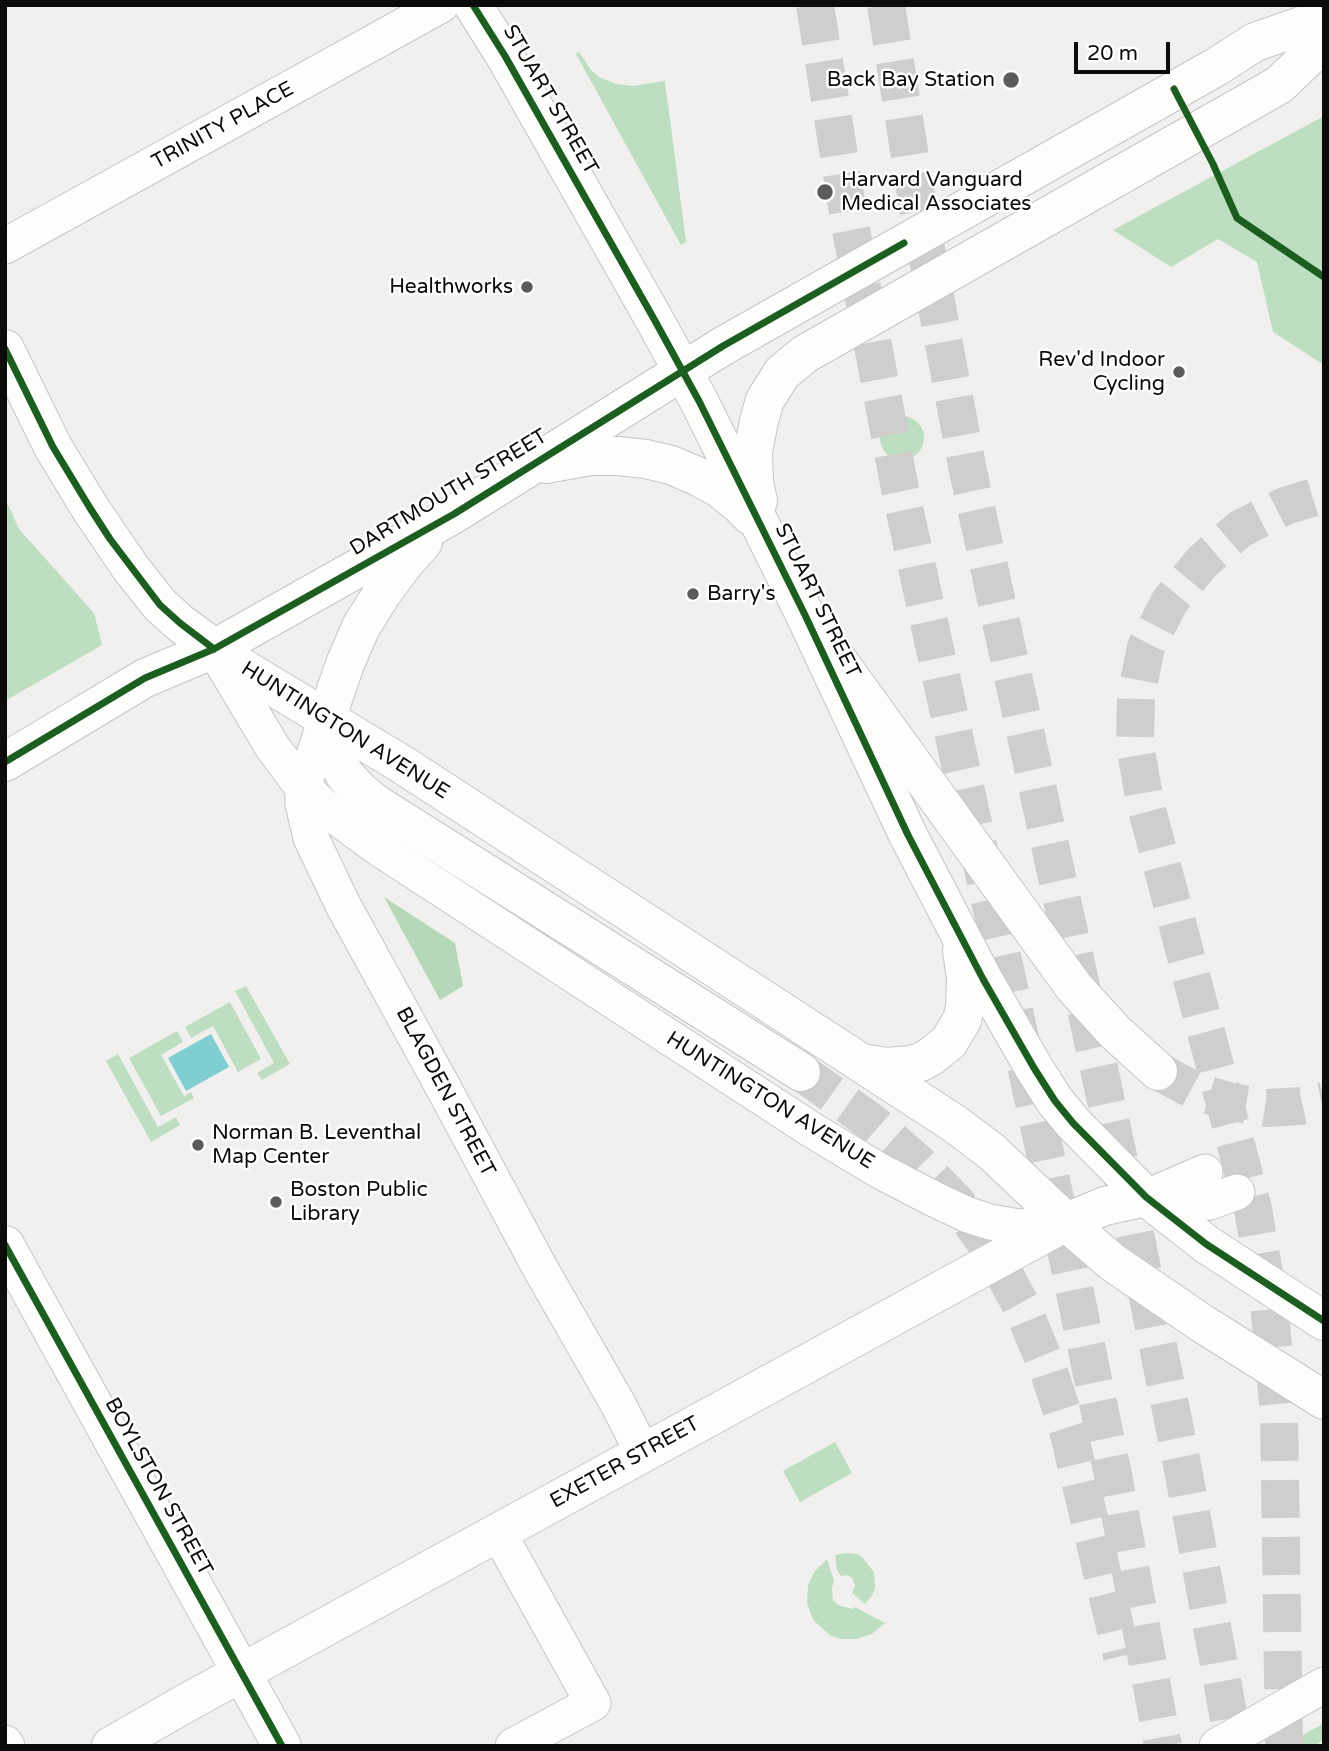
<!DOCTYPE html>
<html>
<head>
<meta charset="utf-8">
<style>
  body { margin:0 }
  #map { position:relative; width:1329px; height:1751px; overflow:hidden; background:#f2f0ee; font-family:"Varela Round",sans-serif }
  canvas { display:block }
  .frame { position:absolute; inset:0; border:7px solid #0c0b0a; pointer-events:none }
  .scale { position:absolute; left:1074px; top:42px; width:96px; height:32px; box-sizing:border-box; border:4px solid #0c0b0a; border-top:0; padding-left:9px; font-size:21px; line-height:24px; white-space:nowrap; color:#0c0b0a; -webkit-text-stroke:5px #fff; paint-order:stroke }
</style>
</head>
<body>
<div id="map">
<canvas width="1329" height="1751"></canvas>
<div class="frame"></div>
<div class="scale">20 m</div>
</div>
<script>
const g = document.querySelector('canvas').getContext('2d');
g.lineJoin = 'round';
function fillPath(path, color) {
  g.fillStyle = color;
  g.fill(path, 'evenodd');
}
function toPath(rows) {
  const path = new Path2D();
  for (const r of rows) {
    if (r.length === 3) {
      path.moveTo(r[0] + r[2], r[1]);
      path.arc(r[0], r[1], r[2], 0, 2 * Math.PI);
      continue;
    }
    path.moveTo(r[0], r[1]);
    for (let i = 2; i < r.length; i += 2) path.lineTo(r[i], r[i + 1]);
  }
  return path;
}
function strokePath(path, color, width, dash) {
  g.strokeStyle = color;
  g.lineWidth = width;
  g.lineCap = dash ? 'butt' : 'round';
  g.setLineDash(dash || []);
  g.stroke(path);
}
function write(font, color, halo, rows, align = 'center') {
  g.font = font + ' "Varela Round",sans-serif';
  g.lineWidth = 5;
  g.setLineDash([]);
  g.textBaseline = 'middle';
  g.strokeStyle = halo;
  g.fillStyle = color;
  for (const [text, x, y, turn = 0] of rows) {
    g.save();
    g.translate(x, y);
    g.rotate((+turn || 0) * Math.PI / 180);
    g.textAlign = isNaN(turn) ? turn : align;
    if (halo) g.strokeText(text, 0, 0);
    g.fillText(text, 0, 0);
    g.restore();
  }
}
const green = toPath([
  [579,52,591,70,599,77,616,84,633,86,665,81,686,242,681,245,576,54],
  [1324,116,1324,365,1273,332,1257,262,1218,239,1171,267,1113,230],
  [902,438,22],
  [5,498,19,529,94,613,102,645,5,701],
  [246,986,290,1064,262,1080,257,1073,274,1063,235,991],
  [230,1002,261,1059,238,1072,213,1026,191,1038,185,1027],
  [177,1031,183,1042,161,1055,184,1096,191,1092,194,1098,161,1116,129,1058],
  [118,1054,158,1127,176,1117,180,1125,151,1142,106,1061],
  [835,1442,852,1473,800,1502,783,1471],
  [846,1553,857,1554,862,1557,874,1572,875,1588,872,1596,865,1604,852,1593,855,1586,852,1578,847,1575,841,1576,837,1570,835,1555],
  [827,1559,834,1581,832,1588,833,1600,838,1605,852,1609,855,1607,885,1623,872,1634,856,1639,841,1639,830,1635,814,1621,810,1612,807,1602,808,1586,814,1572],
  [1324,1723,1324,1740,1314,1746,1284,1746]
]);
const forest = toPath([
  [384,897,455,943,463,986,440,1000]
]);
const water = toPath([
  [211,1034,229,1067,186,1091,168,1058]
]);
const highwayTunnel = toPath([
  [815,5,849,219,900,489,1063,1235,1113,1475,1163,1746],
  [886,5,918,207,968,471,1133,1224,1182,1464,1234,1746],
  [1158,1071,1195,1091,1231,1102,1267,1108,1301,1106,1324,1101],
  [801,1072,874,1124,918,1163,957,1203,991,1250,1022,1307,1049,1372,1068,1430,1122,1656],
  [1284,1746,1279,1413,1269,1303,1253,1209,1145,802,1135,745,1136,697,1146,647,1170,601,1203,561,1240,529,1285,506,1324,494]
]);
const minor = toPath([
  [5,246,441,5],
  [214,649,273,748,303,788,340,820,380,849,812,1130,880,1171,936,1200,968,1215,990,1222,1019,1227,1063,1223],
  [326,719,303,788,303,804,311,838,343,905,443,1087,540,1268,618,1404,643,1453],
  [1146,1197,1199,1203,1210,1202,1237,1192],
  [1147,1197,1205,1172],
  [498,1532,593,1703,513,1746],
  [5,1743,7,1746],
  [1217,1746,1324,1685]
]);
const major = toPath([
  [473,5,505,56,654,319,699,401,805,615,908,835,983,979,1034,1068,1055,1101,1073,1123,1146,1197,1206,1244,1324,1321],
  [5,349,53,447,90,508,130,567,160,605,180,623,236,664,403,765,955,1124,992,1152,1066,1222,1112,1262,1203,1324,1324,1400],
  [546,464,590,456,618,456,646,459,671,465,697,476,719,488,740,505,751,516],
  [758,501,754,482,753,451,759,421,765,400,782,373,805,354,1279,85,1324,42],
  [326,719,345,664,361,627,382,593,406,561,423,542],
  [5,762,145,678,214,649,454,514,723,346,1216,67,1255,42,1324,18],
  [862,1063,887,1067,910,1065,921,1062,930,1057,949,1042,962,1020,965,1007,966,979,962,950],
  [5,1245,282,1746],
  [111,1746,186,1703,1066,1222,1105,1206,1146,1197]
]);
const highway = toPath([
  [805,615,1074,987,1115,1032,1158,1071],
  [326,719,330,740,336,758,345,775,360,791,376,804,801,1072]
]);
const cycleway = toPath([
  [473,5,505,56,654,319,699,401,805,615,908,835,983,979,1034,1068,1055,1101,1073,1123,1146,1197,1206,1244,1324,1321],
  [1174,89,1213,164,1237,218,1324,277],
  [5,349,53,447,90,508,110,539,160,605,180,623,214,649],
  [5,762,145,678,214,649,454,514,723,346,904,243],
  [5,1245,282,1746]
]);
const markers = [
  [1011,80,9,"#5c5b5a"],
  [825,192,9,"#5c5b5a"],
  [527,287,7,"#5c5b5a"],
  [1179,372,7,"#5c5b5a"],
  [693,594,7,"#5c5b5a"],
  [198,1145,7,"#5c5b5a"],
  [276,1202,7,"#5c5b5a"]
];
const poiNames = [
  ["Back Bay Station",995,80,"right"],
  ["Harvard Vanguard",841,180],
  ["Medical Associates",841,204],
  ["Healthworks",513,287,"right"],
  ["Rev'd Indoor",1165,360,"right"],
  ["Cycling",1165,384,"right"],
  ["Barry's",707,594],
  ["Norman B. Leventhal",212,1133],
  ["Map Center",212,1157],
  ["Boston Public",290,1190],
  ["Library",290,1214]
];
const streetNames = [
  ["STUART STREET",550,100,60],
  ["TRINITY PLACE",223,126,-29],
  ["DARTMOUTH STREET",449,493,-31],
  ["STUART STREET",817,601,64],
  ["HUNTINGTON AVENUE",345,731,32],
  ["BLAGDEN STREET",445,1092,62],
  ["HUNTINGTON AVENUE",770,1101,32],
  ["EXETER STREET",625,1463,-29],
  ["BOYLSTON STREET",158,1487,61]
];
fillPath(green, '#bedec1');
fillPath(forest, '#b5d8b9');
fillPath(water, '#7eced2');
strokePath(highwayTunnel, '#d0cecc', 38, [38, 19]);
strokePath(minor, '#c6c5c3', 37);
strokePath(major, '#c6c5c3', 40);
strokePath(highway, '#c6c5c3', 40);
strokePath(minor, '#fdfdfc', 35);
strokePath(major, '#fdfdfc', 38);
strokePath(highway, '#fdfdfc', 38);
strokePath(cycleway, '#1b5e20', 7);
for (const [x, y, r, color] of markers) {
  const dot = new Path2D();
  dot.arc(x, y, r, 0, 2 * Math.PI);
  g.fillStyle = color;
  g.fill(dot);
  strokePath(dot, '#fff', 2.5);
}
write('21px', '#0c0b0a', '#fff', poiNames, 'left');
write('21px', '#0c0b0a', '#fff', streetNames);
</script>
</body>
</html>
